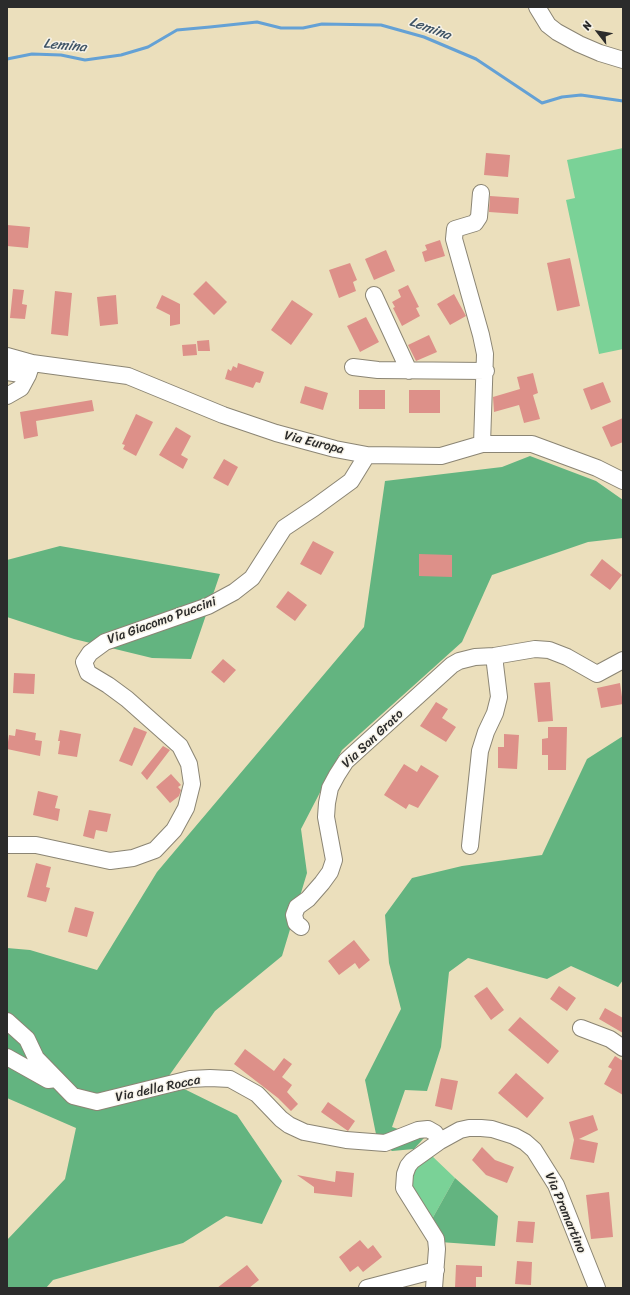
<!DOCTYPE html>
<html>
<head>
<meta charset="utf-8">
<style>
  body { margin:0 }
  #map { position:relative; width:630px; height:1295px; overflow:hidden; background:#ebdfbc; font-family:Sriracha,sans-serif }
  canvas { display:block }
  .frame { position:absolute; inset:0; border:8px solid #2b2b2b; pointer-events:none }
  .north { position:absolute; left:578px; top:12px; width:40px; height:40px; -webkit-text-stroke:3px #f7f3e8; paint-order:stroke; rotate:301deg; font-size:11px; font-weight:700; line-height:16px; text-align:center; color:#2b2b2b }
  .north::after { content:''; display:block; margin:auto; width:14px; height:18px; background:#2b2b2b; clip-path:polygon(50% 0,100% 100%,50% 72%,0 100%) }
</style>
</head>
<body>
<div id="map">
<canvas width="630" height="1295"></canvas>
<div class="frame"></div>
<div class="north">N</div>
</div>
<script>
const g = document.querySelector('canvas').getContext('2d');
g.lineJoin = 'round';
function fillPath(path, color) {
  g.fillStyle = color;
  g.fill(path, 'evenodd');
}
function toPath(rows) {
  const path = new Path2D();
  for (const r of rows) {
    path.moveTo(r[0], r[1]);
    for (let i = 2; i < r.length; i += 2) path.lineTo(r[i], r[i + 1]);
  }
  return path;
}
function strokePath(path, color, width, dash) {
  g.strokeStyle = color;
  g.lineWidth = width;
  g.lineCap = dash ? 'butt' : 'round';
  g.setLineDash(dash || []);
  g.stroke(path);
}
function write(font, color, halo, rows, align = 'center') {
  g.font = font + ' Sriracha,sans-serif';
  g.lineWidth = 3;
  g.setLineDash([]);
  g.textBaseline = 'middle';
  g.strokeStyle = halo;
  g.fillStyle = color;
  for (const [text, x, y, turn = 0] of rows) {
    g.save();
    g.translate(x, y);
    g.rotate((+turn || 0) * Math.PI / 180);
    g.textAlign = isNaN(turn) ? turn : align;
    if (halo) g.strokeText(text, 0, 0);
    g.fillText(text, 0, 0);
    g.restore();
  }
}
const green = toPath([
  [623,148,623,349,599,354,566,200,575,198,567,160],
  [431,1155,455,1178,431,1221,410,1182,414,1166]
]);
const forest = toPath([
  [530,456,596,481,623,500,623,538,588,542,492,575,462,642,342,750,301,829,307,873,282,956,215,1011,166,1080,237,1115,282,1181,262,1224,226,1216,183,1243,53,1280,46,1288,7,1288,7,1240,65,1179,76,1128,7,1098,7,948,30,950,97,970,157,872,364,627,385,481,502,467],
  [60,546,220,574,191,659,152,658,74,639,7,617,7,560],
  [623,736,623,980,618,987,571,966,547,979,468,958,449,972,441,1047,427,1091,405,1090,392,1127,404,1131,434,1127,414,1149,392,1151,377,1139,365,1080,401,1009,389,963,385,915,412,878,462,866,542,855,587,759],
  [455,1178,498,1216,495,1246,440,1242,431,1221]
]);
const stream = toPath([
  [7,59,32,54,61,55,85,60,121,55,148,47,177,30,210,27,257,22,281,28,303,28,322,24,381,25,424,37,476,59,542,103,562,97,581,95,623,101]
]);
const building = toPath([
  [486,153,510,155,508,177,484,175],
  [490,196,519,198,518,214,489,212],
  [7,225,30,227,28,248,7,246],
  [440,240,445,256,425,262,422,252,427,250,425,245],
  [386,250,395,271,374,280,365,259],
  [570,258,580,306,557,311,547,263],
  [350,263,357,280,353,282,356,291,339,298,329,270],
  [206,281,227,302,214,315,193,294],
  [408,285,419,307,416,308,420,316,402,326,393,308,395,307,392,302,401,297,398,290],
  [13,289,24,290,22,304,27,305,25,319,10,318],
  [55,291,72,293,68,336,51,334],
  [454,294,466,316,450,325,437,304],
  [116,295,118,324,100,326,97,297],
  [162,295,180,304,180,324,170,326,170,315,156,308],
  [292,300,313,314,291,345,271,330],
  [366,317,379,342,360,352,347,326],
  [429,335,437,352,416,361,408,345],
  [209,340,210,351,198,351,197,341],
  [196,344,197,355,183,356,182,345],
  [238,363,264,372,260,383,256,382,253,388,225,379,228,369,231,371,233,366,237,368],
  [533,373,538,393,533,395,540,419,524,423,519,405,494,412,493,397,520,389,517,377],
  [603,382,611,402,591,410,583,389],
  [305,386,328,393,323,410,300,403],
  [359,390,385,390,385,409,359,409],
  [409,390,440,390,440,413,409,413],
  [92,400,94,411,36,421,38,436,24,439,20,412],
  [136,414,153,422,136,456,123,449,125,445,122,444],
  [623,418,623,442,611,447,602,427],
  [176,427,191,436,181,455,188,459,183,469,159,455],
  [224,459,238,467,228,486,213,478],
  [313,541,334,552,321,575,300,564],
  [419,554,452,555,452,577,419,576],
  [602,559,622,575,610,590,590,575],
  [288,591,307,605,295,621,276,607],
  [223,659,236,670,224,683,211,672],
  [14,673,35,674,34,694,13,693],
  [550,682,553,721,538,722,534,683],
  [620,683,623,704,601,708,597,688],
  [436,702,448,709,442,718,456,727,446,742,420,726],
  [134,727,147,732,132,766,119,761],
  [548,727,567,727,566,770,548,770,548,755,542,755,542,739,548,738],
  [16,729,36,733,35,740,42,741,40,756,7,749,9,735,15,736],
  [60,730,81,734,77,757,58,754,60,741,58,741],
  [504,734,519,735,517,769,498,768,498,747,504,747],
  [163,746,170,750,147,780,141,773],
  [404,764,417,772,421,765,439,776,418,808,409,804,406,809,384,795],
  [171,774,181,785,178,787,181,790,179,796,170,803,156,787],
  [38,791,58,796,55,808,60,809,58,821,33,815],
  [89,810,111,814,107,832,96,830,94,839,83,836],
  [36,863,51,867,46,887,50,888,46,902,27,897],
  [75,907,94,912,87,937,68,932],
  [354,940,370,960,359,969,355,963,339,975,328,961],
  [559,986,576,998,567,1011,550,999],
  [487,987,504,1010,491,1020,474,996],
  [605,1008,623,1018,623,1033,599,1019],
  [520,1017,559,1051,548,1064,508,1030],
  [245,1049,274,1071,284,1058,292,1064,282,1077,292,1085,287,1092,298,1104,291,1111,278,1098,234,1064],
  [615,1056,623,1061,623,1095,604,1084,612,1069,608,1067],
  [516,1073,544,1098,527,1118,498,1093],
  [441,1078,458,1081,452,1110,435,1106],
  [328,1102,355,1121,348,1131,321,1112],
  [593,1115,598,1130,579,1139,598,1143,594,1163,570,1159,574,1140,569,1122],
  [482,1147,495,1160,514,1167,507,1183,486,1175,472,1160],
  [336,1171,354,1173,352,1197,314,1193,314,1187,297,1175,335,1182],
  [609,1192,613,1237,591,1239,586,1195],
  [518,1221,535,1222,533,1243,516,1242],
  [360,1240,368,1249,373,1245,382,1257,363,1272,358,1266,350,1272,339,1257],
  [517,1261,532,1262,531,1285,515,1284],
  [247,1265,259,1280,249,1288,217,1288],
  [456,1265,482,1266,482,1277,476,1277,476,1288,455,1288]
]);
const minor = toPath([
  [537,7,548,25,557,32,579,44,600,53,623,60],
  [481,193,479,217,475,223,455,229,454,239,481,335,485,354,482,444],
  [374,295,409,371],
  [7,356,32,363,128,376,223,415,276,433,335,449,367,455,441,456,482,444,532,444,597,468,623,481],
  [353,367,378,370,486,371],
  [7,372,28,375],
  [7,396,21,388,28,375,32,363],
  [7,845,36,845,110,861,133,858,155,850,174,830,186,808,192,784,189,764,180,746,127,699,108,685,88,673,84,662,90,653,105,642,208,606,234,592,252,578,284,528,314,508,351,481,367,455],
  [470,846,480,751,486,732,495,713,499,697,494,656],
  [301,927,296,923,294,915,297,907,308,899,322,883,330,872,334,860,326,817,327,803,330,788,337,775,346,761,452,665,459,661,475,657,494,656,535,649,549,650,567,657,597,674,623,660],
  [7,1021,27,1039,36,1058,73,1096,97,1102,190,1079,210,1078,230,1079,257,1094,281,1119,289,1125,304,1132,346,1140,385,1143,418,1130,428,1129,435,1133,440,1141],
  [581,1028,610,1039,623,1048],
  [7,1057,48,1080,56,1079],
  [367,1288,436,1270],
  [434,1288,437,1249,436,1239,404,1188,405,1174,408,1166,412,1161,440,1141,460,1130,469,1128,481,1128,492,1129,514,1136,525,1142,534,1150,556,1185,597,1288]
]);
const streetNames = [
  ["Via Europa",314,443,14],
  ["Via Giacomo Puccini",162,621,-20],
  ["Via San Grato",373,739,-43],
  ["Via della Rocca",158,1089,-12],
  ["Via Pramartino",565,1213,67]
];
const waterNames = [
  ["Lemina",430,29,20],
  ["Lemina",65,46,5]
];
fillPath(green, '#7ad297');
fillPath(forest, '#63b480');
strokePath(stream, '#64a1d5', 3);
fillPath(building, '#dd9089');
strokePath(minor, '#8b8574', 18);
strokePath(minor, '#fff', 16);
write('13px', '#2b2b2b', '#f7f3e8', streetNames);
write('italic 14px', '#3f5466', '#f7f3e8', waterNames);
</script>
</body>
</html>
